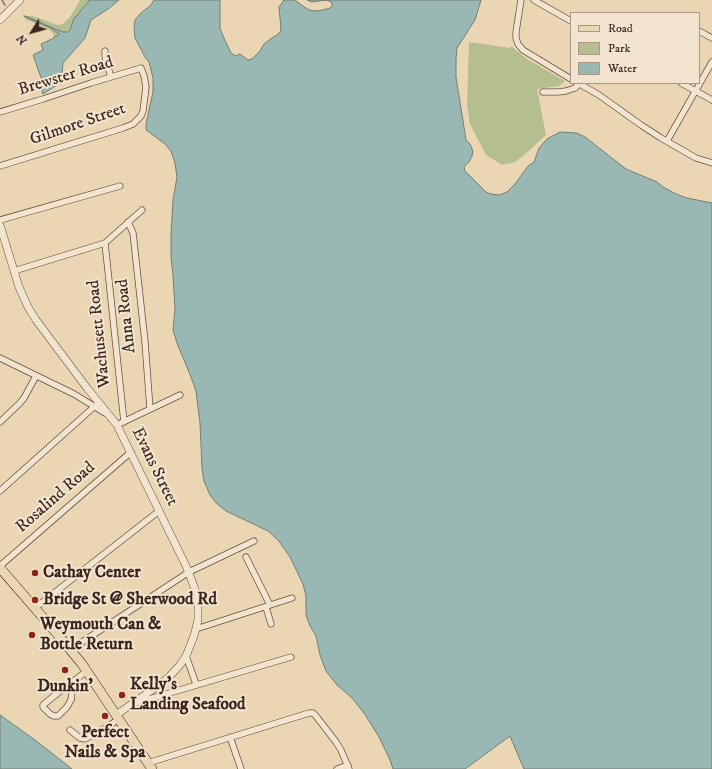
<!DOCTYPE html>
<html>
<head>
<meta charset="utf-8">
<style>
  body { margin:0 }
  #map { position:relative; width:712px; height:769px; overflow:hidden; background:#ebd6b4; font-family:"IM FELL DW Pica",serif }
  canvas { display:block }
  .legend { position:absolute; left:570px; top:12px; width:130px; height:72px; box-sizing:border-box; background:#f2e4ce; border:1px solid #a99888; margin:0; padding:5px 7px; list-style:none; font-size:12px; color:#3b251e }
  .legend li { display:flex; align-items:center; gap:8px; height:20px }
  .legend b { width:20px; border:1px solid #a99888 }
  .north { position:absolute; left:12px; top:12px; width:40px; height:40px; -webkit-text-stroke:3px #f2e4ce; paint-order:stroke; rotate:233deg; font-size:11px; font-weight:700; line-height:16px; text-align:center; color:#3b251e }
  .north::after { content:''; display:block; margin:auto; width:14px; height:18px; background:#3b251e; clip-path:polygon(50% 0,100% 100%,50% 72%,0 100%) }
</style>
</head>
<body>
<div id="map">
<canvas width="712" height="769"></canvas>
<ul class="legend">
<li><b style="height:5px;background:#ebd6b4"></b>Road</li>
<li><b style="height:11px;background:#b5be8f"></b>Park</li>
<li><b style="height:11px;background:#99b8b3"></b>Water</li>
</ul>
<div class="north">N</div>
</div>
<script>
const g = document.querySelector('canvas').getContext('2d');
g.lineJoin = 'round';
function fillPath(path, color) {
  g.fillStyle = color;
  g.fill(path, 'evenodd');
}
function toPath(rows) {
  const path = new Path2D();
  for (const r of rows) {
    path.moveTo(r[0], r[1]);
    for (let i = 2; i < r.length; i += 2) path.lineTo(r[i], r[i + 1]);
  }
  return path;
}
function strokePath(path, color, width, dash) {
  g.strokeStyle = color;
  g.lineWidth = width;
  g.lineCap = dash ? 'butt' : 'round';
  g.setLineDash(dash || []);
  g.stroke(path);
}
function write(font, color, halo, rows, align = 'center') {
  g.font = font + ' "IM FELL DW Pica",serif';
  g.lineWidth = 4;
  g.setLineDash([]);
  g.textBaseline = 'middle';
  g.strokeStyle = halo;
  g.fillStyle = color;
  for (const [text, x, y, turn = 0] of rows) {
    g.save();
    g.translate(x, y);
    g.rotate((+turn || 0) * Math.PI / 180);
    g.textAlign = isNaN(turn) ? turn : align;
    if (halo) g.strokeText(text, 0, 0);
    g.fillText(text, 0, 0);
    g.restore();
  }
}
const green = toPath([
  [80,0,89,0,89,1,81,10,77,16,74,18,70,30,68,32,63,32,52,28,59,34,57,36,54,37,53,33,48,29,25,19,25,16,32,16,58,25,63,24,70,17],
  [469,42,510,48,511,46,527,59,565,81,559,86,537,89,546,135,524,155,515,162,502,165,486,155,470,124,467,105]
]);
const water = toPath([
  [89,0,119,0,108,9,91,20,85,38,63,63,62,76,60,83,43,94,42,92,43,83,33,55,43,50,41,44,54,38,54,37,57,36,59,34,50,27,63,32,68,32,70,30,74,18,77,16,81,10,89,1,89,0],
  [154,0,220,0,220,28,223,36,231,53,236,56,240,54,248,60,252,59,260,51,264,44,273,37,277,35,280,32,281,29,279,7,284,0,295,0,300,4,309,10,316,11,323,10,330,8,332,6,332,3,329,1,326,0,312,2,307,0,481,0,475,20,457,48,456,59,456,77,466,140,470,144,473,151,472,156,469,162,464,167,465,171,486,192,491,194,499,195,507,192,515,184,528,166,534,162,539,148,547,139,560,132,577,133,585,137,626,169,657,182,663,187,676,194,687,198,712,203,712,769,524,769,510,736,465,769,393,769,390,760,379,737,364,713,352,698,337,685,326,671,320,655,316,636,310,626,306,615,306,596,303,584,290,557,278,540,268,531,226,511,216,503,210,495,204,481,202,468,200,423,196,391,191,377,177,343,173,330,175,309,173,275,171,258,171,234,173,200,177,177,175,163,171,151,165,144,146,130,146,124,153,92,153,78,149,62,145,57,135,38,134,29,135,20,141,13,151,5,154,0],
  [0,715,35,740,72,769,0,769,0,715]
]);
const stream = toPath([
  [2,0,5,5],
  [24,16,52,28]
]);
const minor = toPath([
  [521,0,516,32,516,38,518,44,523,50,571,79],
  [534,0,571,21],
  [699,31,712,38],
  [105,51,105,55,106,61,111,77],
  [578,83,599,95,641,125,661,138,696,158,712,163],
  [681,83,712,100],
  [543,92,558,92,566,91,575,88,579,84],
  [0,112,43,99,91,83,141,68,144,76,146,87,143,111,141,116,133,124,123,128,0,166],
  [667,141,712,62],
  [0,220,120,186],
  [128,222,133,233,145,342,150,409],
  [105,243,124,422],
  [14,271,105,243,142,210],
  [0,358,74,394,105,413],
  [0,422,20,403,24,398,36,376],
  [121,423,180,395],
  [0,491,95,406],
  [246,557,270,605],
  [0,566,131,452],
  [266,607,271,624],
  [35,608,159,511],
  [196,629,292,598],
  [70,650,189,572,254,541],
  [186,656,196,684],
  [73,683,65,687,43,705,43,707,50,714,54,716,58,716,67,707,71,700,73,683,75,680,87,671],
  [136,703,291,657],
  [70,730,80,738,85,739,107,727,119,719],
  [230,737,241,769],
  [148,763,309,713,313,713,316,716,336,742,341,750,349,769],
  [337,769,348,765]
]);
const tertiary = toPath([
  [0,20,20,0],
  [0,225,19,287,28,307,36,320,87,388,117,425,187,568,196,592,198,603,198,620,194,636,186,656,180,665,168,678,152,690,116,715]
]);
const primary = toPath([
  [0,568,59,636,82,664,152,769]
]);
const markers = [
  [35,573,4,"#8f2418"],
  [35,600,4,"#8f2418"],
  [32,635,4,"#8f2418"],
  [65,670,4,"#8f2418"],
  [122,695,4,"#8f2418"],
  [105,716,4,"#8f2418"]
];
const streetNames = [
  ["Brewster Road",66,77,-17],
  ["Gilmore Street",78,125,-19],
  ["Anna Road",127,316,-96],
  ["Wachusett Road",100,334,-96],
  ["Evans Street",154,467,64],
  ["Rosalind Road",56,498,-41]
];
const poiNames = [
  ["Cathay Center",43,573],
  ["Bridge St @ Sherwood Rd",43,600],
  ["Weymouth Can &",40,625],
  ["Bottle Return",40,645],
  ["Kelly's",130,685],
  ["Landing Seafood",130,705],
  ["Dunkin'",65,687,"center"],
  ["Perfect",105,733,"center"],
  ["Nails & Spa",105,753,"center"]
];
fillPath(green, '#b5be8f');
fillPath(water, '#99b8b3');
strokePath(water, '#737d77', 1);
strokePath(stream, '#737d77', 1.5);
strokePath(minor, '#675144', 7);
strokePath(tertiary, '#675144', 8);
strokePath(primary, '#3b251e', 10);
strokePath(minor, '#f2e4ce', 5.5);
strokePath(tertiary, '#f2e4ce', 7);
strokePath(primary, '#ebd6b4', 9);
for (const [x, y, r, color] of markers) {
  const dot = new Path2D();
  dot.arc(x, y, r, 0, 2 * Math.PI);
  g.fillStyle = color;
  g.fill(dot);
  strokePath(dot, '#f2e4ce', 1.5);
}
write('17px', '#3b251e', '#f2e4ce', streetNames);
write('bold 17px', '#3b251e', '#f2e4ce', poiNames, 'left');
</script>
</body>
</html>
